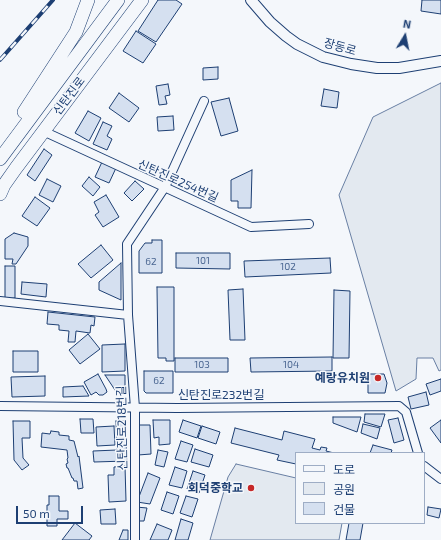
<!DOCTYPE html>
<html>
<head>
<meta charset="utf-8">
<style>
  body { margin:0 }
  #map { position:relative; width:441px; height:540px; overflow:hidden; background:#f4f7fb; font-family:"Exo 2","Noto Sans KR",sans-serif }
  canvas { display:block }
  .legend { position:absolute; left:295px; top:452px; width:130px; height:72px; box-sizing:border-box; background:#f4f7fb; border:1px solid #9eadc5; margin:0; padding:5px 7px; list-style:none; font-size:12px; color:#1d3f73 }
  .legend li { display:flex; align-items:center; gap:8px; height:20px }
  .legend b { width:20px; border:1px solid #9eadc5 }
  .north { position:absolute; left:385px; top:16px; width:40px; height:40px; -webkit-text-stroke:3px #f4f7fb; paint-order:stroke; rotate:10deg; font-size:11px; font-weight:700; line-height:16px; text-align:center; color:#1d3f73 }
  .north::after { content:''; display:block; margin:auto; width:14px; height:18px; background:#1d3f73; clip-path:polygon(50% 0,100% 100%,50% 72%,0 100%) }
  .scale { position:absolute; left:16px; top:506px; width:67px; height:18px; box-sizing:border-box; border:2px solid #1d3f73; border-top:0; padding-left:5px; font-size:12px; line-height:14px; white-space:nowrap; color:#1d3f73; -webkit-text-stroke:3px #f4f7fb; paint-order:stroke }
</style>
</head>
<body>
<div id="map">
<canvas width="441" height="540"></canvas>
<ul class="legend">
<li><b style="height:5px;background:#f4f7fb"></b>도로</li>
<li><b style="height:11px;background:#e3e9f0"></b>공원</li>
<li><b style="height:11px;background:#d5e0f0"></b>건물</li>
</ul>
<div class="north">N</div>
<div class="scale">50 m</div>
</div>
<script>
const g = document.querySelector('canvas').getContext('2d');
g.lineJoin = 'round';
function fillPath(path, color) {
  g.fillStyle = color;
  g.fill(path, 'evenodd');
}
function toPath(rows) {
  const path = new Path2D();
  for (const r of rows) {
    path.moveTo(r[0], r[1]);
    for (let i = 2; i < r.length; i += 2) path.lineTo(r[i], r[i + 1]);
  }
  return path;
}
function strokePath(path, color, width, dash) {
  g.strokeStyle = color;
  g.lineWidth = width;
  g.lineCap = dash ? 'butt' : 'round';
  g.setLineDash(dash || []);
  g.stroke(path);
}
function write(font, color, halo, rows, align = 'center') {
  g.font = font + ' "Exo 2","Noto Sans KR",sans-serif';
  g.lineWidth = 3;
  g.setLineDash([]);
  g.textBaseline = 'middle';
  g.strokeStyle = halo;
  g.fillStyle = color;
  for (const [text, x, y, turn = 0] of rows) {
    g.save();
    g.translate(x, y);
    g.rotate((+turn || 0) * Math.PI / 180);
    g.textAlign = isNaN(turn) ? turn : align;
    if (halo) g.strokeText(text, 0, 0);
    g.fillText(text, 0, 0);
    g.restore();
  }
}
const green = toPath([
  [441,83,441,370,439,371,433,358,417,358,416,379,396,391,339,195,373,117,441,83],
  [236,464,296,478,296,523,342,523,339,540,210,540,228,477,236,464]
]);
const building = toPath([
  [158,0,176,0,182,4,156,42,138,31,158,0],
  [422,0,441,0,441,14,421,11,422,0],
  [136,31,156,44,143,63,123,51,136,31],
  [218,67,218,79,203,80,203,68,218,67],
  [168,84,170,95,165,96,167,104,159,105,156,86,168,84],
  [324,89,339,92,337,108,321,106,324,89],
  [119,93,139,108,129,122,109,108,119,93],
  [229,98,238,131,221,136,211,102,229,98],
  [88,111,101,118,89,141,75,133,88,111],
  [173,116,174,130,158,131,157,117,173,116],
  [103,122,112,126,107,136,112,139,107,150,93,144,103,122],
  [44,149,52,155,35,181,27,175,44,149],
  [102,162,116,168,109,183,95,177,102,162],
  [252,170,251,208,238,208,238,201,231,201,231,180,252,170],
  [89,177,100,187,93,196,82,186,89,177],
  [47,179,61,186,53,202,39,195,47,179],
  [135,181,144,189,132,201,124,193,135,181],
  [106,195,119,217,103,227,95,215,99,212,94,202,106,195],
  [35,197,50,208,37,226,22,216,35,197],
  [14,233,28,237,28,246,16,264,12,264,13,259,5,259,5,239,14,233],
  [152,240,162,240,162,273,139,273,139,251,145,243,152,243,152,240],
  [101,245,113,260,91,278,78,264,101,245],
  [176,253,230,253,230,269,176,268,176,253],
  [330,258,331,273,245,277,244,261,330,258],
  [121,263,121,300,99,290,99,282,121,263],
  [5,266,15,266,15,298,5,299,5,266],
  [22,282,47,284,46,297,21,294,22,282],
  [157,287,174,287,174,361,166,361,166,358,158,358,157,287],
  [243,289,245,340,230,340,228,290,243,289],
  [334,290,350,291,349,358,333,358,334,290],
  [48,312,95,317,94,326,91,325,90,333,76,331,75,342,68,342,69,331,59,330,59,325,47,324,48,312],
  [88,334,100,349,80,364,69,350,88,334],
  [125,344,125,371,102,372,102,345,125,344],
  [13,351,38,351,38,372,13,372,13,351],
  [332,357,332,371,251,372,250,358,332,357],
  [175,358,228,358,228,372,175,372,175,358],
  [144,371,173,371,173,393,146,393,144,391,144,371],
  [98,374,106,389,107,392,103,395,99,395,96,392,91,395,84,382,98,374],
  [368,374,384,374,387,383,385,393,368,393,368,374],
  [105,375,125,375,125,390,121,394,117,393,105,375],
  [45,376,45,396,12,397,11,377,45,376],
  [441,379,441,391,430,395,426,384,441,379],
  [83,386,89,396,63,397,63,387,83,386],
  [426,392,429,405,411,409,408,397,426,392],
  [365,414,385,414,381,427,364,422,365,414],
  [333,417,361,417,357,432,333,423,333,417],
  [398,418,404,440,394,443,388,420,398,418],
  [80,419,93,419,94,433,81,433,80,419],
  [153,420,170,420,170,444,159,445,159,437,154,438,153,420],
  [183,420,201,426,197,438,179,432,183,420],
  [441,420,441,443,430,428,441,420],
  [13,421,30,421,30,438,22,438,23,458,29,465,22,470,14,460,13,421],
  [116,421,125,421,127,461,94,462,93,451,117,450,116,421],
  [363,424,380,428,377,439,361,433,363,424],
  [136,425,150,425,151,454,138,455,136,425],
  [114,426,115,445,97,446,96,427,114,426],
  [202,426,220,432,216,444,198,438,202,426],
  [235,428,282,440,284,431,315,439,312,448,320,450,321,447,327,448,326,451,334,453,296,453,296,464,277,460,279,455,231,443,235,428],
  [51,431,59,432,59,435,69,436,69,440,74,441,78,457,79,456,83,488,78,489,77,481,74,481,73,478,72,478,68,468,67,468,66,464,68,463,67,459,68,458,67,450,41,447,42,433,50,434,51,431],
  [181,441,193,445,187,462,175,459,181,441],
  [373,445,392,450,391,453,370,453,373,445],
  [195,449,213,455,209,467,191,462,195,449],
  [158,450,168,452,164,467,155,465,158,450],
  [125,466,126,501,109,502,108,475,114,475,114,467,125,466],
  [175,467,187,471,182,488,169,485,175,467],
  [193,471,205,475,199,493,187,489,193,471],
  [148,473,160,478,150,504,137,502,148,473],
  [167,492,179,496,173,514,161,510,167,492],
  [49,496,59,496,59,511,68,511,68,519,57,519,57,526,47,526,47,505,49,505,49,496],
  [186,496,198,499,192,517,180,513,186,496],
  [136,507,147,508,144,521,137,521,136,507],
  [428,507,441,509,439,518,427,515,428,507],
  [115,509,116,524,101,524,100,510,115,509],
  [181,519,193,523,188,540,175,540,181,519],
  [75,523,92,536,89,540,62,540,75,523],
  [349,523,363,523,360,540,346,540,349,523],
  [157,524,172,530,168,540,150,540,157,524],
  [123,530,128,530,128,540,119,540,123,530]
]);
const minor = toPath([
  [43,131,251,227,309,224],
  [0,301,128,315],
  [0,406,177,408,399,406,406,412,418,453],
  [424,466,441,479],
  [135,540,135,408,128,315,127,244,165,187,204,101]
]);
const tertiary = toPath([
  [251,0,270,22,286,36,297,44,323,57,351,64,377,68,399,68,441,61]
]);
const primary = toPath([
  [24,112,76,32,88,0],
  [0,159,118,0],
  [0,194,4,185,16,168,142,0]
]);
const rail = toPath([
  [0,60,53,0]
]);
const markers = [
  [378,378,4,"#c62828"],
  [251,488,4,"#c62828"]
];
const numberNames = [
  ["101",203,261],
  ["62",151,262],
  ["102",288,267],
  ["103",202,365],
  ["104",291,365],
  ["62",159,381]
];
const streetNames = [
  ["장동로",340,47,16],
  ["신탄진로",69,96,-53],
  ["신탄진로254번길",178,181,24],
  ["신탄진로232번길",221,395],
  ["신탄진로218번길",122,428,-91]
];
const poiNames = [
  ["예랑유치원",370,378],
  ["회덕중학교",243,488]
];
fillPath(green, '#e3e9f0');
strokePath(green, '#687fa3', 1);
fillPath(building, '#d5e0f0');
strokePath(building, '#1d3f73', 1);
strokePath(minor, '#1d3f73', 10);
strokePath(tertiary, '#1d3f73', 12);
strokePath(primary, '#1d3f73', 14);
strokePath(minor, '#f4f7fb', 8);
strokePath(tertiary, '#f4f7fb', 10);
strokePath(primary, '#f4f7fb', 13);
strokePath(rail, '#1d3f73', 4);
strokePath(rail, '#f4f7fb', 2.5, [8]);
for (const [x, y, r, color] of markers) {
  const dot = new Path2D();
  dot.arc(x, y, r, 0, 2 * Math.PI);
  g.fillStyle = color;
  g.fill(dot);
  strokePath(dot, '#f4f7fb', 1.5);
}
write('10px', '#4b6792', null, numberNames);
write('12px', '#1d3f73', '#f4f7fb', streetNames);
write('bold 12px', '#1d3f73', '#f4f7fb', poiNames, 'right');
</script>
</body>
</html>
